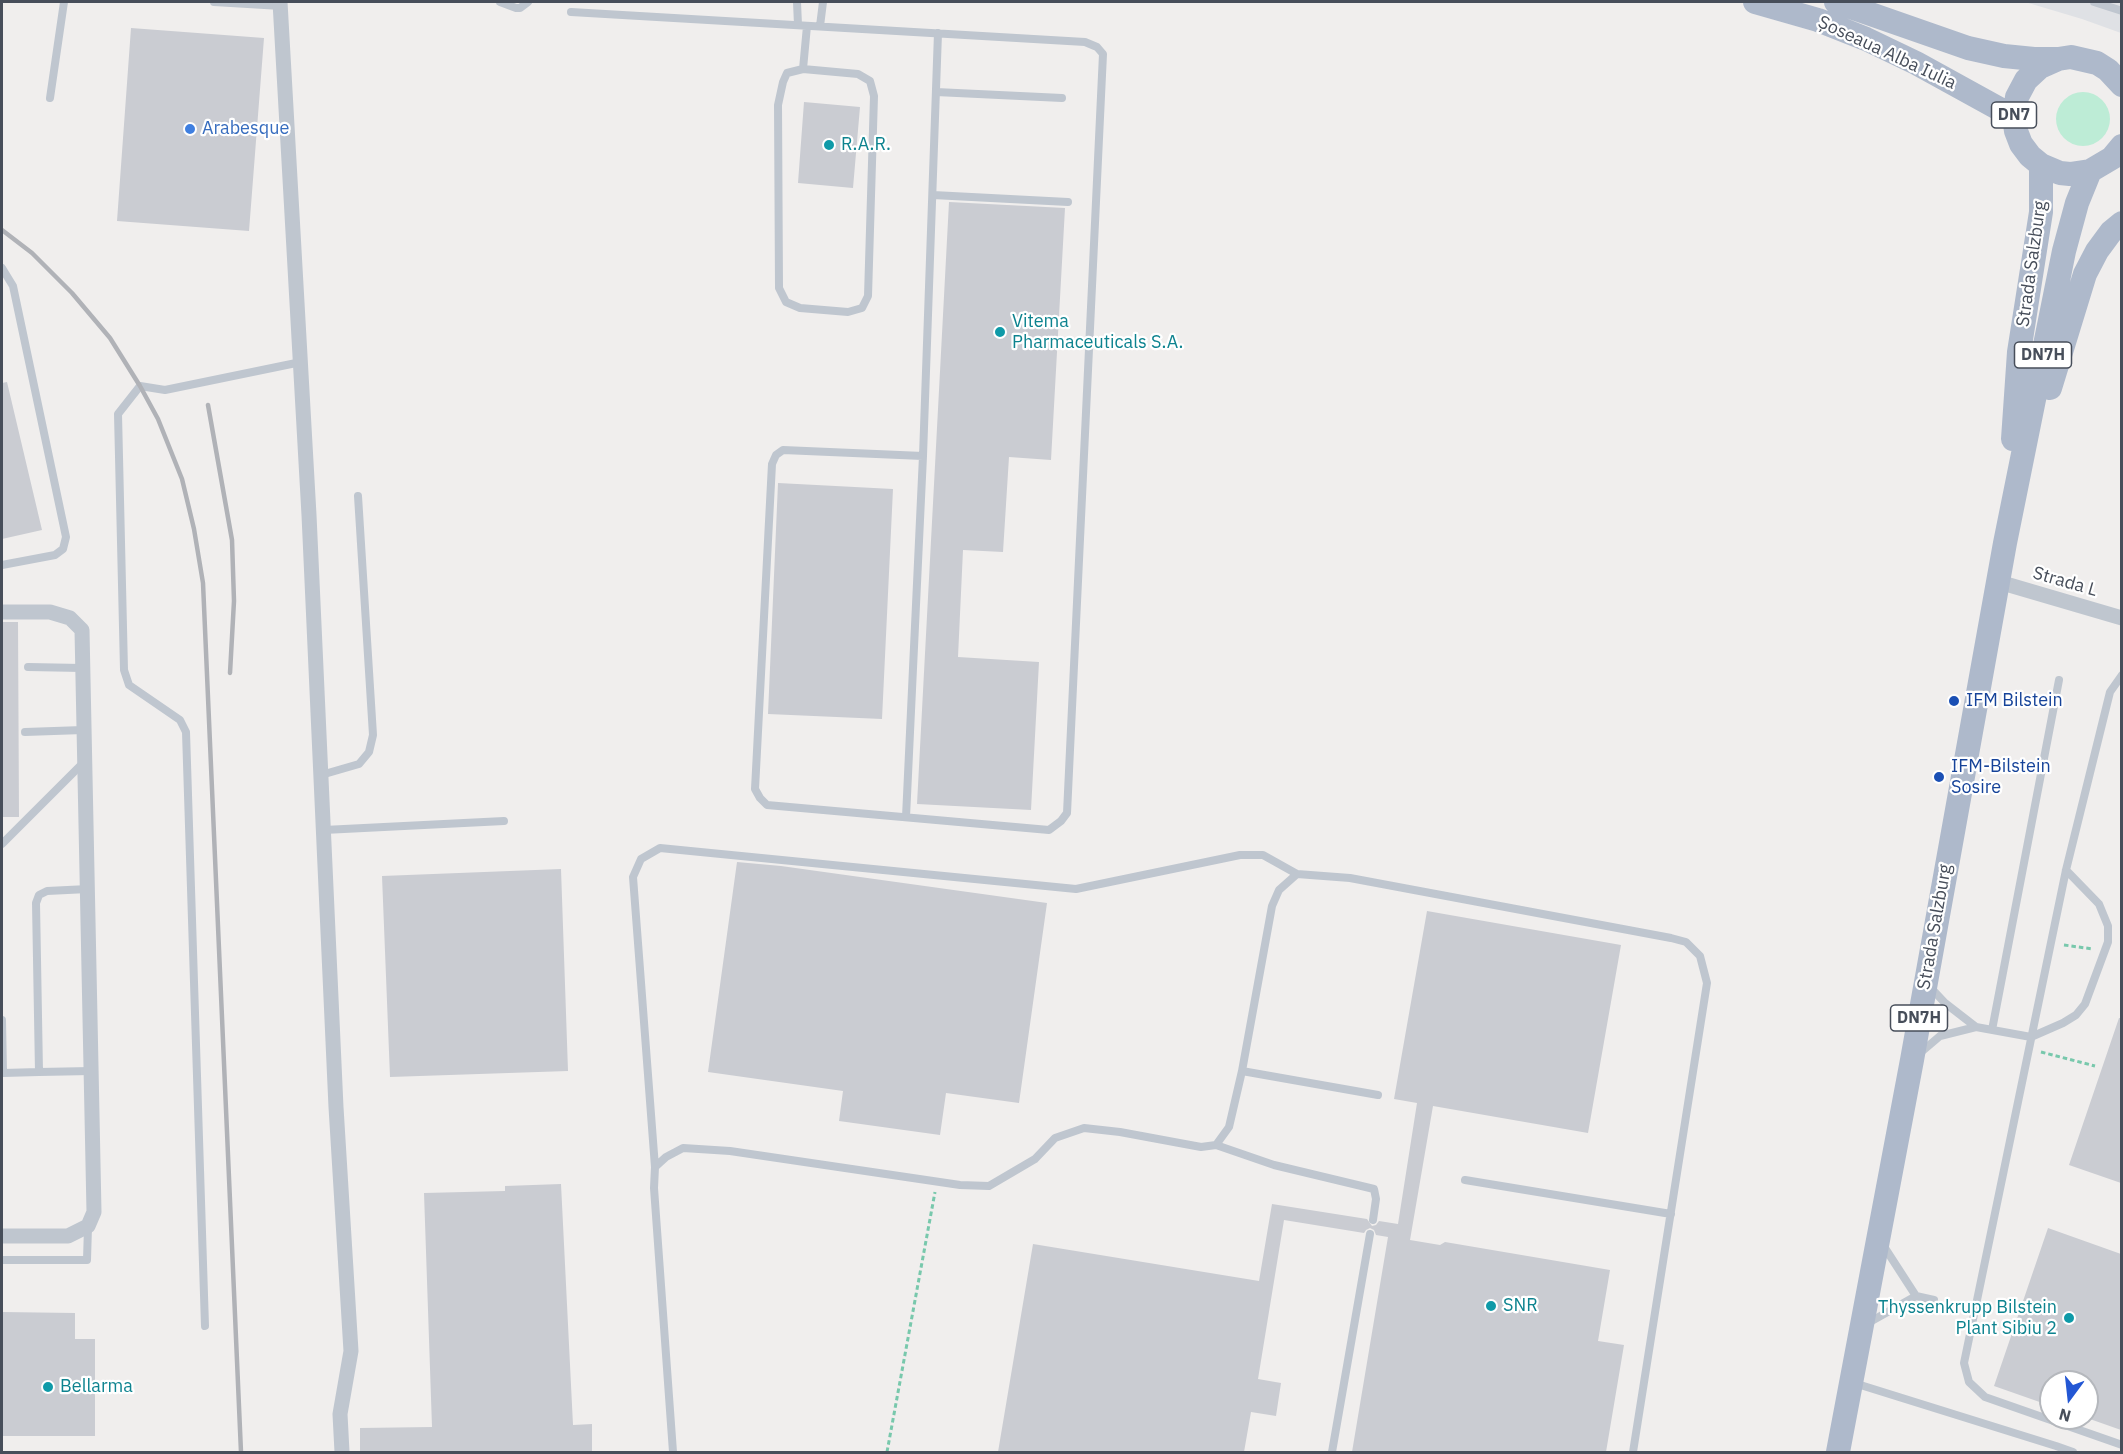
<!DOCTYPE html>
<html>
<head>
<meta charset="utf-8">
<style>
  body { margin:0 }
  #map { position:relative; width:2123px; height:1454px; overflow:hidden; background:#f0eeed; font-family:"IBM Plex Sans",sans-serif }
  canvas { display:block }
  .frame { position:absolute; inset:0; border:3px solid #474e5a; pointer-events:none }
  .north { position:absolute; left:2039px; top:1370px; width:60px; height:60px; box-sizing:border-box; background:#fff; border:2px solid #b5b8bd; border-radius:50%; rotate:195deg; font-size:16px; font-weight:700; line-height:24px; text-align:center; color:#474e5a }
  .north::after { content:''; display:block; margin:auto; width:21px; height:27px; background:#2357d4; clip-path:polygon(50% 0,100% 100%,50% 72%,0 100%) }
</style>
</head>
<body>
<div id="map">
<canvas width="2123" height="1454"></canvas>
<div class="frame"></div>
<div class="north">N</div>
</div>
<script>
const g = document.querySelector('canvas').getContext('2d');
g.lineJoin = 'round';
function fillPath(path, color) {
  g.fillStyle = color;
  g.fill(path, 'evenodd');
}
function toPath(rows) {
  const path = new Path2D();
  for (const r of rows) {
    if (r.length === 3) {
      path.moveTo(r[0] + r[2], r[1]);
      path.arc(r[0], r[1], r[2], 0, 2 * Math.PI);
      continue;
    }
    path.moveTo(r[0], r[1]);
    for (let i = 2; i < r.length; i += 2) path.lineTo(r[i], r[i + 1]);
  }
  return path;
}
function strokePath(path, color, width, dash) {
  g.strokeStyle = color;
  g.lineWidth = width;
  g.lineCap = dash ? 'butt' : 'round';
  g.setLineDash(dash || []);
  g.stroke(path);
}
function write(font, color, halo, rows, align = 'center') {
  g.font = font + ' "IBM Plex Sans",sans-serif';
  g.lineWidth = 4.5;
  g.setLineDash([]);
  g.textBaseline = 'middle';
  g.strokeStyle = halo;
  g.fillStyle = color;
  for (const [text, x, y, turn = 0] of rows) {
    g.save();
    g.translate(x, y);
    g.rotate((+turn || 0) * Math.PI / 180);
    g.textAlign = isNaN(turn) ? turn : align;
    if (halo) g.strokeText(text, 0, 0);
    g.fillText(text, 0, 0);
    g.restore();
  }
}
const airport = toPath([
  [2025,2,2121,2,2121,33,2082,19]
]);
const green = toPath([
  [2083,119,27]
]);
const building = toPath([
  [131,28,264,38,249,231,117,221],
  [804,102,860,107,853,188,798,183],
  [949,202,1065,208,1051,460,1009,457,1003,552,963,550,958,657,1039,662,1031,810,917,804],
  [7,382,42,530,2,539,2,383],
  [778,483,893,489,882,719,768,714],
  [2,622,18,622,19,817,2,817],
  [737,862,781,866,1047,903,1019,1103,946,1093,940,1135,839,1121,843,1091,708,1072],
  [561,869,568,1071,390,1077,382,876],
  [1427,911,1621,945,1588,1133,1433,1106,1410,1240,1440,1245,1445,1242,1610,1270,1598,1341,1624,1345,1606,1452,1352,1452,1388,1237,1376,1235,1374,1230,1370,1228,1366,1230,1364,1233,1284,1220,1258,1379,1281,1383,1276,1416,1251,1412,1244,1452,998,1452,1033,1244,1259,1281,1272,1204,1367,1219,1372,1226,1376,1225,1379,1221,1398,1224,1417,1103,1394,1099],
  [2119,1018,2121,1018,2121,1183,2069,1165],
  [561,1184,573,1425,592,1424,592,1452,360,1452,360,1428,432,1427,424,1193,505,1191,505,1186],
  [2048,1228,2121,1254,2121,1430,2087,1418,2087,1382,2051,1382,2051,1406,1994,1386],
  [2,1312,75,1313,75,1339,95,1339,95,1436,2,1436]
]);
const path = toPath([
  [2064,945,2093,949],
  [2041,1052,2095,1066],
  [887,1452,935,1192]
]);
const lane = toPath([
  [214,2,281,6],
  [500,2,516,8,520,8,528,2],
  [797,2,798,25],
  [2094,2,2122,11],
  [571,12,1085,42,1097,47,1103,54,1067,813,1061,821,1049,830,767,805,760,798,755,789,772,464,776,455,783,450,923,456],
  [820,26,823,2],
  [803,69,858,74,870,81,874,96,868,296,862,308,848,312,800,308,786,302,779,288,778,105,783,82,787,73,803,69],
  [803,69,807,26],
  [936,92,1062,98],
  [50,98,64,2],
  [933,195,1068,202],
  [2,268,13,286,66,537,63,549,55,555,2,565],
  [28,667,82,668],
  [2122,675,2110,692,2066,870,1964,1363,1969,1382,1985,1397,2122,1445],
  [25,732,83,730],
  [321,775,359,764,369,752,373,735,358,496],
  [906,817,923,456,938,33],
  [324,830,504,821],
  [2,844,83,763],
  [1930,987,1945,1003,1976,1027],
  [2,1020,3,1073,2,1073],
  [1992,1030,2059,680],
  [1920,1053,1940,1036,1976,1027,2031,1037,2063,1023,2076,1015,2085,1004,2108,942,2108,926,2099,904,2066,870],
  [1242,1071,1378,1095],
  [39,1072,91,1071],
  [3,1073,39,1072,36,903,39,895,47,891,88,889],
  [1216,1145,1274,1165,1374,1189,1376,1199,1373,1220],
  [655,1167,633,877,641,859,660,848,1076,889,1240,855,1263,855,1297,874],
  [1465,1180,1671,1214],
  [2,1260,87,1260,88,1227],
  [1916,1296,1934,1300],
  [1868,1323,1916,1296,1883,1245],
  [205,1326,186,732,180,720,129,685,124,670,118,414,140,386,165,390,301,362],
  [1854,1383,2056,1446,2073,1452],
  [673,1452,654,1188,655,1167,666,1157,683,1148,730,1151,960,1185,989,1186,1035,1159,1055,1138,1084,1128,1120,1132,1201,1147,1216,1145,1229,1127,1242,1071,1272,906,1279,890,1297,874,1350,878,1671,938,1686,942,1700,956,1707,983,1633,1452],
  [1332,1452,1370,1234]
]);
const street = toPath([
  [280,2,309,515,336,1107,351,1351,340,1414,342,1452],
  [1999,582,2122,618],
  [2,612,50,612,70,618,82,630,94,1212,88,1226,68,1236,2,1236]
]);
const primary = toPath([
  [1755,2,1818,20,1866,39,1916,63,2014,117],
  [1836,2,1968,48,2004,56,2034,59,2056,59],
  [2122,85,2108,70,2097,63,2071,57,2058,59,2040,67,2026,80,2017,97,2014,117,2016,131,2021,144,2030,156,2041,165,2060,173,2070,174,2090,171,2112,158,2122,146],
  [2050,388,2085,274,2097,251,2111,232,2122,223],
  [2013,439,2019,352,2041,212,2041,165],
  [1838,1452,1912,1060,2005,543,2064,251,2077,203,2090,171]
]);
const rail = toPath([
  [2,230,32,253,72,293,110,338,140,386,158,419,182,479,194,529,203,583,241,1452],
  [208,405,232,540,234,601,230,673]
]);
const markers = [
  [190,129,6,"#3f7fe0"],
  [829,145,6,"#0f9aa8"],
  [1000,332,6,"#0f9aa8"],
  [1954,701,6,"#1a4fb4"],
  [1939,777,6,"#1a4fb4"],
  [1491,1306,6,"#0f9aa8"],
  [2069,1318,6,"#0f9aa8"],
  [48,1387,6,"#0f9aa8"]
];
const shields = [
  [2014,115,45],
  [2043,355,57],
  [1919,1018,57]
];
const shieldNames = [
  ["DN7",2014,115],
  ["DN7H",2043,355],
  ["DN7H",1919,1018]
];
const streetNames = [
  ["Șoseaua Alba Iulia",1887,53,25],
  ["Strada Salzburg",2032,264,-82],
  ["Strada L",2065,582,16],
  ["Strada Salzburg",1935,927,-80]
];
const shopNames = [
  ["Arabesque",202,129]
];
const cultureNames = [
  ["R.A.R.",841,145],
  ["Vitema",1012,322],
  ["Pharmaceuticals S.A.",1012,343],
  ["SNR",1503,1306],
  ["Thyssenkrupp Bilstein",2057,1308,"right"],
  ["Plant Sibiu 2",2057,1329,"right"],
  ["Bellarma",60,1387]
];
const transitNames = [
  ["IFM Bilstein",1966,701],
  ["IFM-Bilstein",1951,767],
  ["Sosire",1951,788]
];
fillPath(airport, '#dfe1e5');
fillPath(green, '#bdecd6');
fillPath(building, '#caccd2');
strokePath(path, '#78c8ac', 3, [4.5, 3]);
strokePath(lane, '#bfc6cf', 8);
strokePath(street, '#bfc6cf', 15);
strokePath(primary, '#aeb9cb', 24);
strokePath(rail, '#b0b2b7', 4.5);
for (const [x, y, r, color] of markers) {
  const dot = new Path2D();
  dot.arc(x, y, r, 0, 2 * Math.PI);
  g.fillStyle = color;
  g.fill(dot);
  strokePath(dot, '#fff', 2);
}
for (const [x, y, w] of shields) {
  const box = new Path2D();
  box.roundRect(x - w / 2, y - 13, w, 26, 4.5);
  g.fillStyle = '#fff';
  g.fill(box);
  strokePath(box, '#474e5a', 1.5);
}
write('bold 16px', '#474e5a', null, shieldNames);
write('18px', '#474e5a', '#fff', streetNames);
write('18px', '#366cbe', '#fff', shopNames, 'left');
write('18px', '#0d838f', '#fff', cultureNames, 'left');
write('18px', '#164399', '#fff', transitNames, 'left');
</script>
</body>
</html>
